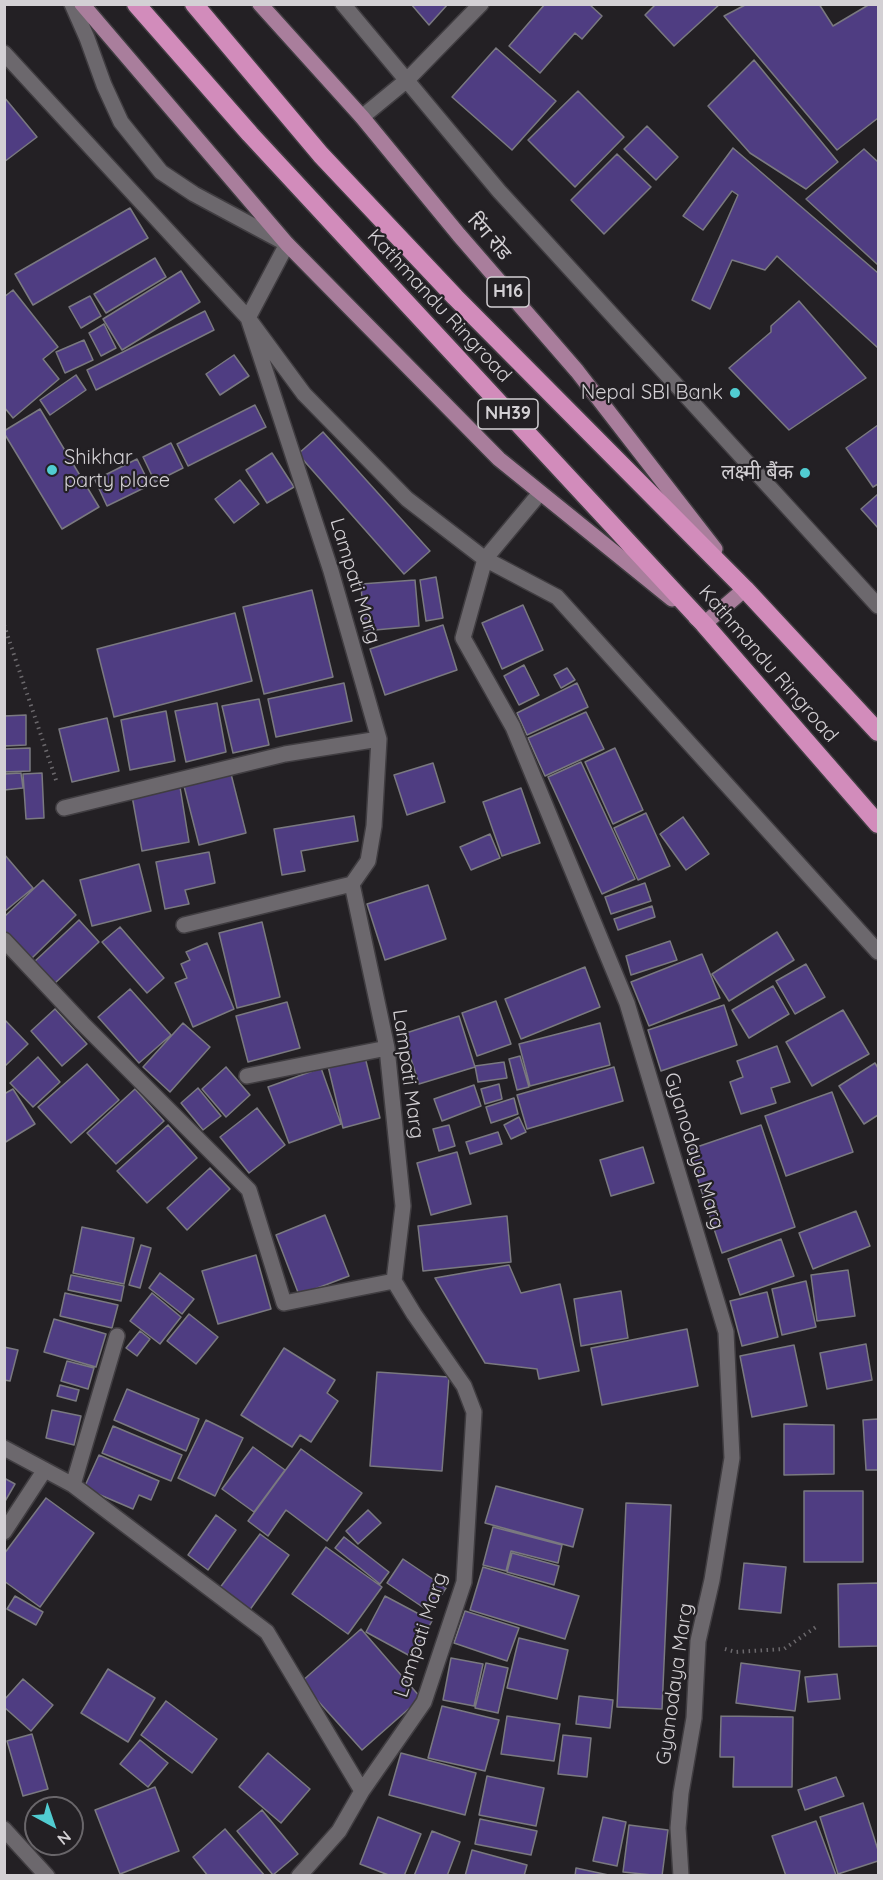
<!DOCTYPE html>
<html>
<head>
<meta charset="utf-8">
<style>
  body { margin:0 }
  #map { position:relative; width:883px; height:1880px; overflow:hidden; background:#232024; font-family:Quicksand,sans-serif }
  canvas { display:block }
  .frame { position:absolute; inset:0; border:6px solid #d3d0d4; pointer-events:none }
  .north { position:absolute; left:24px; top:1796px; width:60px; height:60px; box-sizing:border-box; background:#232024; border:2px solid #69666a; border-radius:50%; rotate:140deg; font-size:16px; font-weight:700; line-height:24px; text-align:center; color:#d3d0d4 }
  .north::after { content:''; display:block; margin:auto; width:21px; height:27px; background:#51ccd1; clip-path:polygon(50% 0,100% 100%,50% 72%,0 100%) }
</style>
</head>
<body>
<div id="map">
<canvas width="883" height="1880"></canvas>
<div class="frame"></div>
<div class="north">N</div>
</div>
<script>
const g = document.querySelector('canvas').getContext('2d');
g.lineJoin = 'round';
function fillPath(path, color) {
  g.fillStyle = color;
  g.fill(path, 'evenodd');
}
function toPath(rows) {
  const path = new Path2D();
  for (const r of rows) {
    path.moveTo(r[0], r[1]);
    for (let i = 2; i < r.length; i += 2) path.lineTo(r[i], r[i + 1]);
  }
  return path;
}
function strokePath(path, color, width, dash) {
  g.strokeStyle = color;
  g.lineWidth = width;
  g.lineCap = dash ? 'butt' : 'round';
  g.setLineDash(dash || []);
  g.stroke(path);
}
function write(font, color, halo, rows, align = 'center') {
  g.font = font + ' Quicksand,"Noto Sans Devanagari",sans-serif';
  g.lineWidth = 4.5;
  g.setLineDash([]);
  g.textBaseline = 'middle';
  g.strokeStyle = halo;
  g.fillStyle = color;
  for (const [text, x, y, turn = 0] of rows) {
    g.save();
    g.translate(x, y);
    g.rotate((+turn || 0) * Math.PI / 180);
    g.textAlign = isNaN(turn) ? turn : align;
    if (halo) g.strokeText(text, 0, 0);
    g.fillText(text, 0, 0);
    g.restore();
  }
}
const building = toPath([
  [411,4,448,4,429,25,411,4],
  [545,4,589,4,602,16,582,39,575,33,540,73,509,46,545,4],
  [656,4,720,4,674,46,645,15,656,4],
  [747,4,819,4,833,26,870,4,878,4,878,118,837,150,724,16,747,4],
  [496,48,556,101,512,150,452,97,496,48],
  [754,60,838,162,806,189,750,153,708,106,754,60],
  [578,91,624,137,575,187,528,140,578,91],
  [4,97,37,137,4,162,4,97],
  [647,126,678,157,656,180,624,149,647,126],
  [733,148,878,273,878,348,777,256,765,270,732,260,710,309,692,300,738,195,732,191,703,230,683,216,733,148],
  [864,149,878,162,878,265,806,199,864,149],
  [617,154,651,187,604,234,571,200,617,154],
  [130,208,148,238,33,305,15,274,130,208],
  [155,258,166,277,106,313,94,294,155,258],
  [181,271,200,302,122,350,103,319,181,271],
  [13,290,58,347,43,359,59,379,13,418,4,407,4,297,13,290],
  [90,296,101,316,81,328,69,307,90,296],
  [799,301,866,378,789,430,729,368,771,332,771,326,799,301],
  [205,311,214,330,96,390,87,370,205,311],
  [104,324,116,348,101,356,89,333,104,324],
  [84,340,93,360,65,373,56,352,84,340],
  [234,355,249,376,220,395,206,374,234,355],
  [76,375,86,390,50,415,40,400,76,375],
  [255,405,266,427,188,466,177,444,255,405],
  [40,409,99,507,62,529,4,433,4,431,40,409],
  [878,425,878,484,873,487,846,448,878,425],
  [323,432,430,551,404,574,298,454,323,432],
  [171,443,183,468,155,482,143,457,171,443],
  [272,453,294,487,267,503,246,470,272,453],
  [137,459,150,485,107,506,95,480,137,459],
  [240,480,259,504,234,523,215,499,240,480],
  [878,494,878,528,861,509,878,494],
  [436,577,443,618,426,621,420,580,436,577],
  [415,580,419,626,364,631,361,584,415,580],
  [312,590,333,677,264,694,243,607,312,590],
  [523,605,543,650,502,669,482,623,523,605],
  [235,613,252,681,114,717,97,649,235,613],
  [443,625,457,670,385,695,370,649,443,625],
  [524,665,539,695,519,705,504,676,524,665],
  [567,668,575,680,561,688,554,675,567,668],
  [344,683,352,721,276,737,268,699,344,683],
  [577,683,588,707,527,735,517,713,577,683],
  [259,699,269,745,233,753,222,706,259,699],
  [217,703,226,752,186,762,175,711,217,703],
  [166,711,175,761,130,770,121,720,166,711],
  [586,712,604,749,545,776,528,738,586,712],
  [26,715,26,745,4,746,4,716,26,715],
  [107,718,119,771,72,782,59,729,107,718],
  [30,748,30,771,4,772,4,749,30,748],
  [615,748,643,810,613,824,585,762,615,748],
  [581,762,635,879,602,894,548,777,581,762],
  [433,763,445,802,407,815,394,775,433,763],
  [21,773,23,788,4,790,4,774,21,773],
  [42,773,44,818,26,819,23,774,42,773],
  [231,774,246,833,199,845,184,786,231,774],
  [180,787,189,842,142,851,132,796,180,787],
  [521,788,540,843,502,856,483,802,521,788],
  [646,813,670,866,638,880,614,828,646,813],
  [354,816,358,841,301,851,305,871,282,875,274,829,354,816],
  [683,817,709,854,686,870,660,834,683,817],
  [490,834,500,858,471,870,460,847,490,834],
  [209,852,215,883,185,890,189,904,165,909,156,862,209,852],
  [4,854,33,888,4,912,4,854],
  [139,864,151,911,92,926,80,880,139,864],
  [43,880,76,915,31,959,4,931,4,917,43,880],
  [645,883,651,901,611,914,605,897,645,883],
  [428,885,446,939,385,960,367,904,428,885],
  [652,906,655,917,618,930,614,919,652,906],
  [79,920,99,942,54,984,34,962,79,920],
  [262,922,280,997,237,1008,219,933,262,922],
  [120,927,164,978,147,993,102,942,120,927],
  [777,932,794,960,729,1001,712,974,777,932],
  [670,941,677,960,631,975,626,956,670,941],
  [207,943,234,1009,193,1027,175,983,187,978,181,964,190,960,186,952,207,943],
  [702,954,720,998,649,1026,631,982,702,954],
  [806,964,825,997,795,1014,776,981,806,964],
  [585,967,600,1007,521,1039,505,999,585,967],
  [773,986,789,1014,749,1038,732,1010,773,986],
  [130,989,171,1035,139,1063,98,1017,130,989],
  [496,1001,511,1044,477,1056,462,1013,496,1001],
  [287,1002,300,1048,248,1062,236,1016,287,1002],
  [724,1005,737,1045,661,1071,648,1030,724,1005],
  [55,1009,87,1044,62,1066,31,1031,55,1009],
  [843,1010,869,1054,812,1086,786,1042,843,1010],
  [459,1016,475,1067,419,1084,403,1034,459,1016],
  [4,1019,28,1044,4,1067,4,1019],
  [183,1023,210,1047,170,1092,143,1067,183,1023],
  [600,1023,610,1065,530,1086,519,1044,600,1023],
  [777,1046,790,1082,771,1088,776,1103,741,1114,730,1082,743,1077,737,1061,777,1046],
  [520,1056,529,1087,517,1090,509,1059,520,1056],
  [38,1057,60,1082,33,1107,10,1083,38,1057],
  [365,1057,380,1118,343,1128,328,1066,365,1057],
  [504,1062,507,1078,478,1082,475,1066,504,1062],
  [875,1063,878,1068,878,1115,864,1124,839,1086,875,1063],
  [87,1064,119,1100,71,1143,38,1107,87,1064],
  [226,1067,250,1095,226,1117,202,1089,226,1067],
  [614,1067,623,1101,527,1129,517,1095,614,1067],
  [321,1068,341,1124,289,1143,268,1087,321,1068],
  [499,1084,502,1099,485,1104,481,1089,499,1084],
  [474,1085,481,1106,442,1121,434,1099,474,1085],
  [198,1088,221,1116,203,1130,181,1103,198,1088],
  [13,1089,35,1124,4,1143,4,1094,13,1089],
  [135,1089,164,1121,116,1164,87,1133,135,1089],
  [832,1092,853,1152,786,1176,765,1116,832,1092],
  [514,1098,518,1114,491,1123,486,1107,514,1098],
  [257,1108,285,1145,249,1173,220,1137,257,1108],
  [519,1117,526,1132,511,1139,504,1125,519,1117],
  [168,1125,197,1158,147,1203,117,1171,168,1125],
  [449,1125,455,1146,439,1151,433,1129,449,1125],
  [761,1125,795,1227,722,1253,688,1150,761,1125],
  [498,1132,502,1144,470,1154,466,1142,498,1132],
  [643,1147,654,1183,611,1196,600,1160,643,1147],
  [457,1152,471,1204,431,1215,417,1163,457,1152],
  [210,1168,230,1189,187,1230,167,1208,210,1168],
  [856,1211,870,1246,813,1269,799,1233,856,1211],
  [325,1215,349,1276,299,1295,276,1235,325,1215],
  [507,1216,511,1262,423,1271,418,1226,507,1216],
  [82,1227,134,1238,124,1284,73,1273,82,1227],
  [781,1239,794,1276,740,1295,728,1259,781,1239],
  [141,1245,151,1248,140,1288,129,1285,141,1245],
  [256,1255,271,1309,218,1324,202,1271,256,1255],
  [509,1265,521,1293,560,1284,579,1371,539,1379,537,1369,485,1363,435,1278,509,1265],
  [848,1270,855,1316,817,1321,811,1275,848,1270],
  [160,1273,194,1299,182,1314,149,1288,160,1273],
  [71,1275,124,1286,121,1301,68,1290,71,1275],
  [806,1281,816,1327,782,1335,772,1289,806,1281],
  [621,1291,628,1338,581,1346,574,1299,621,1291],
  [767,1292,778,1337,742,1346,730,1301,767,1292],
  [65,1293,118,1305,112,1328,60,1316,65,1293],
  [152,1293,181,1317,160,1344,130,1321,152,1293],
  [189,1314,218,1337,196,1364,167,1341,189,1314],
  [54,1319,106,1334,96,1367,44,1352,54,1319],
  [687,1329,698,1386,602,1405,591,1348,687,1329],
  [140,1331,150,1339,137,1356,126,1348,140,1331],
  [866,1344,872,1380,827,1389,820,1353,866,1344],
  [794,1345,807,1406,752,1417,740,1356,794,1345],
  [4,1347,18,1350,10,1381,4,1380,4,1347],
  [284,1348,335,1380,327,1393,338,1401,311,1442,300,1435,292,1447,241,1415,284,1348],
  [67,1361,94,1368,88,1389,61,1381,67,1361],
  [377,1372,449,1377,442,1471,370,1466,377,1372],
  [60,1385,79,1390,76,1401,57,1396,60,1385],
  [127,1389,199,1419,186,1451,114,1420,127,1389],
  [52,1410,81,1416,74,1445,46,1438,52,1410],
  [878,1419,878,1470,866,1470,863,1420,878,1419],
  [206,1420,243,1438,215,1496,178,1478,206,1420],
  [784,1424,834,1425,834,1474,784,1475,784,1424],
  [113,1426,182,1455,171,1481,102,1453,113,1426],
  [253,1447,285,1470,254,1512,222,1489,253,1447],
  [301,1449,362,1493,327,1541,286,1510,268,1536,248,1521,301,1449],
  [99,1455,159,1481,151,1500,139,1495,133,1509,84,1488,99,1455],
  [4,1478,15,1484,4,1503,4,1478],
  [496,1486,583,1509,573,1547,485,1523,496,1486],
  [804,1491,863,1491,863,1562,804,1562,804,1491],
  [46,1498,94,1533,40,1607,4,1581,4,1554,46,1498],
  [626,1503,671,1505,662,1709,617,1707,626,1503],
  [368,1510,381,1523,358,1544,346,1531,368,1510],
  [216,1515,236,1530,208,1570,188,1555,216,1515],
  [493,1527,562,1545,558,1563,511,1551,506,1571,483,1565,493,1527],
  [260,1534,289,1555,249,1611,219,1589,260,1534],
  [344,1537,389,1572,380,1584,335,1548,344,1537],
  [326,1547,382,1587,348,1634,292,1594,326,1547],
  [512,1553,559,1566,554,1585,507,1572,512,1553],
  [403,1559,446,1588,430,1612,387,1583,403,1559],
  [744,1563,786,1567,781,1613,739,1609,744,1563],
  [483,1567,579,1596,565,1639,470,1610,483,1567],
  [878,1583,878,1646,839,1647,838,1584,878,1583],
  [15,1596,43,1612,36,1625,7,1609,15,1596],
  [385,1596,432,1621,412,1657,366,1632,385,1596],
  [465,1611,519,1628,507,1661,454,1643,465,1611],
  [361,1629,421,1698,362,1750,301,1682,361,1629],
  [519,1638,568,1650,557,1699,507,1688,519,1638],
  [451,1658,483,1664,474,1706,443,1700,451,1658],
  [486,1663,508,1668,498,1713,475,1708,486,1663],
  [741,1663,800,1671,795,1711,736,1703,741,1663],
  [108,1669,155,1698,128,1742,81,1713,108,1669],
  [837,1674,840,1699,808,1702,805,1677,837,1674],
  [23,1679,53,1705,31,1731,4,1707,4,1700,23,1679],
  [579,1696,613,1700,610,1728,576,1724,579,1696],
  [166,1701,217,1739,192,1773,141,1735,166,1701],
  [442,1706,499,1720,485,1771,428,1758,442,1706],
  [507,1716,560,1724,554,1761,501,1754,507,1716],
  [721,1716,793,1717,792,1787,733,1787,734,1757,720,1757,721,1716],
  [32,1734,48,1789,23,1796,7,1741,32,1734],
  [563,1735,591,1738,587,1777,558,1774,563,1735],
  [140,1740,168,1763,148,1787,120,1764,140,1740],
  [268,1753,310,1789,281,1823,239,1787,268,1753],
  [401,1753,476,1773,465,1815,389,1795,401,1753],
  [487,1776,544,1788,536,1826,479,1815,487,1776],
  [836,1777,844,1796,805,1810,798,1790,836,1777],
  [155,1787,179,1851,120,1874,95,1810,155,1787],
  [863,1803,878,1850,878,1861,838,1874,820,1817,863,1803],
  [262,1810,298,1854,273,1875,237,1831,262,1810],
  [378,1817,421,1834,404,1876,391,1876,360,1864,378,1817],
  [603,1817,626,1822,617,1866,593,1861,603,1817],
  [480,1819,537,1831,531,1855,475,1844,480,1819],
  [816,1821,836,1875,786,1876,772,1836,816,1821],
  [629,1825,668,1830,662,1876,623,1872,629,1825],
  [225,1829,265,1876,208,1876,193,1857,225,1829],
  [432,1831,460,1842,447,1876,414,1876,432,1831],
  [472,1850,527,1865,524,1876,465,1876,472,1850],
  [576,1868,613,1876,575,1876,576,1868]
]);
const path = toPath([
  [4,625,57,783],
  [725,1649,736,1652,784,1649,816,1627]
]);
const minor = toPath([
  [72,4,87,38,104,85,121,122,161,172,194,194,287,244,248,318,331,571,379,739,374,826,368,861,352,884,387,1048,403,1206,394,1281,414,1314,464,1386,474,1412,464,1582,424,1702,362,1791,339,1831,299,1876],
  [343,4,499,191,878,606],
  [4,53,248,318,304,394,407,499,485,559,557,597,878,952],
  [362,117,407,80,481,4],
  [540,493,485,559,463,638,513,727,627,1003,726,1332,732,1458,712,1580,698,1641,694,1718,681,1793,678,1828,681,1876],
  [64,808,285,754,379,739],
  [184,925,352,884],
  [4,940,82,1023,249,1190,284,1303,394,1281],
  [247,1076,387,1048],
  [4,1448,73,1485,267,1632,362,1791],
  [73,1485,117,1336],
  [4,1532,44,1471],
  [4,1829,47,1876]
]);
const major = toPath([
  [82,4,287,244,499,459,672,599],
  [260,4,362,117,459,235,577,371,715,549],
  [696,618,704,624,745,589,738,580]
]);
const highway = toPath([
  [136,4,250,134,704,624,878,824],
  [194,4,321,155,455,297,745,589,878,732]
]);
const markers = [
  [735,393,6,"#51ccd1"],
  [52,470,6,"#51ccd1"],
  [805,473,6,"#51ccd1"]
];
const shields = [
  [508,292,42],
  [508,414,60]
];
const shieldNames = [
  ["H16",508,292],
  ["NH39",508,414]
];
const streetNames = [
  ["रिंग रोड",489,237,49],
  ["Kathmandu Ringroad",439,306,47],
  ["Lampati Marg",355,581,73],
  ["Kathmandu Ringroad",768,664,49],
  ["Lampati Marg",408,1074,82],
  ["Gyanodaya Marg",694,1151,73],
  ["Lampati Marg",421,1635,-72],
  ["Gyanodaya Marg",675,1684,-82]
];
const poiNames = [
  ["Nepal SBI Bank",723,393],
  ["Shikhar",64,458,"left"],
  ["party place",64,481,"left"],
  ["लक्ष्मी बैंक",793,473]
];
fillPath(building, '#4f3d82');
strokePath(building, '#7a7980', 1.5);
strokePath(minor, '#403d41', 18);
strokePath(major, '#403d41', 18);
strokePath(highway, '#403d41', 21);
strokePath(path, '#6b686c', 4, [1.5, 4.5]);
strokePath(minor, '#6c686d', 15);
strokePath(major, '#a97e9c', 15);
strokePath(highway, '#d28cbb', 18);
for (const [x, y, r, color] of markers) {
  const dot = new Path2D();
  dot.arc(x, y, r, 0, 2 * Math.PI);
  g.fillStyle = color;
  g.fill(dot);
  strokePath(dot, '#232024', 2);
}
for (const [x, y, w] of shields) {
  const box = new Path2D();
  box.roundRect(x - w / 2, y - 15, w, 30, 4.5);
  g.fillStyle = '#232024';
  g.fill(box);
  strokePath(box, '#d3d0d4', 1.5);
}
write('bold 18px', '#d3d0d4', null, shieldNames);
write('20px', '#d3d0d4', '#232024', streetNames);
write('20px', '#d3d0d4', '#232024', poiNames, 'right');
</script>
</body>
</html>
